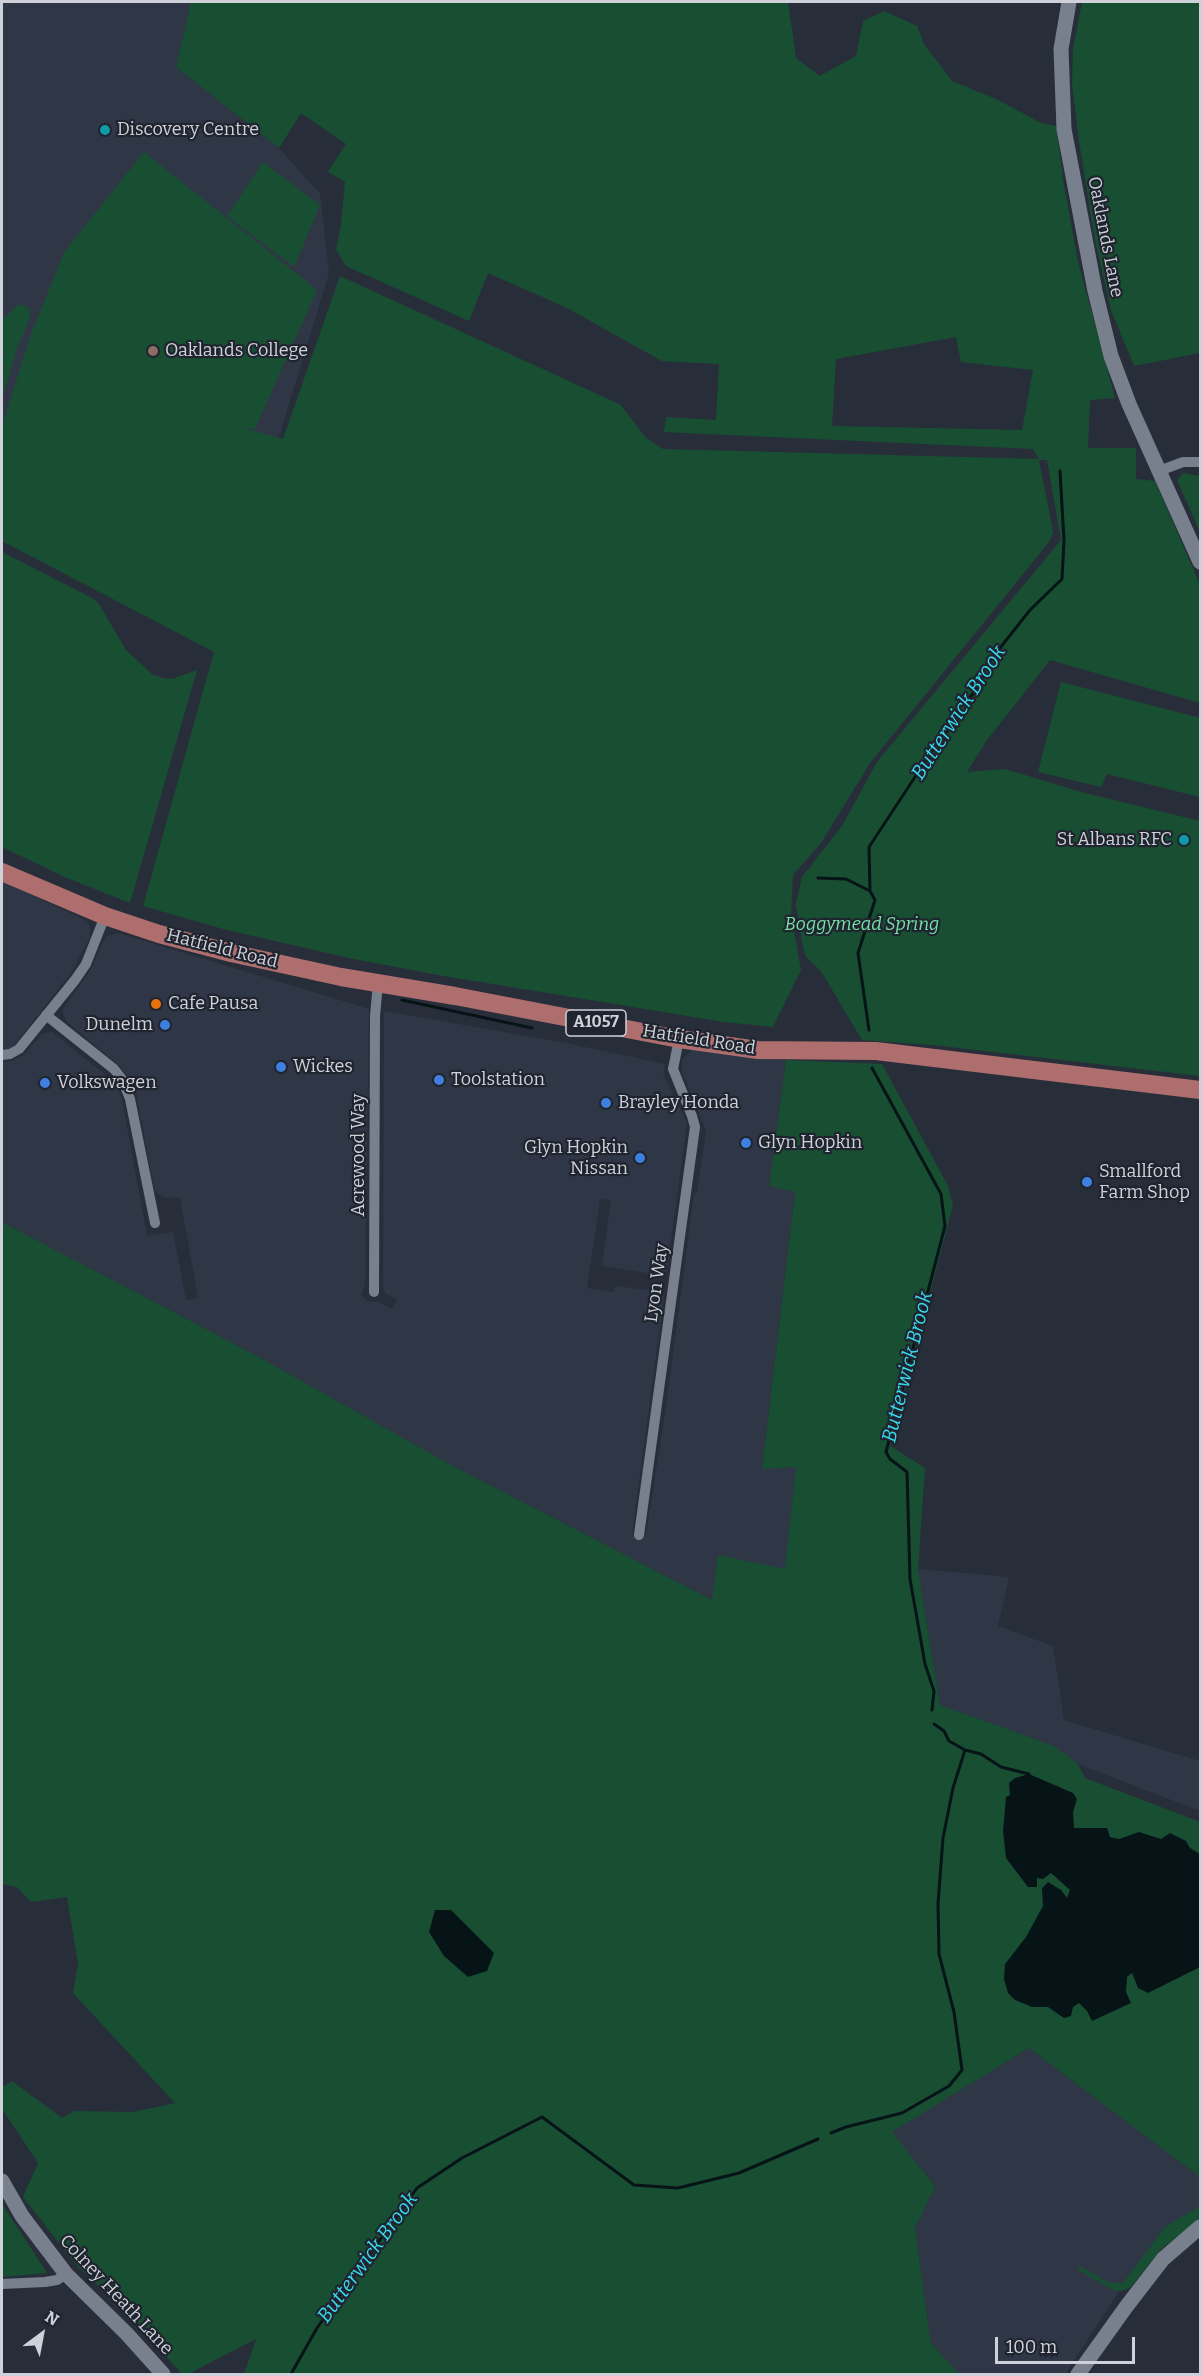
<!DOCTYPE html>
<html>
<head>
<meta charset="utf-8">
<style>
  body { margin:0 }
  #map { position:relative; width:1202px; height:2376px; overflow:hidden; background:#282e39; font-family:Bitter,serif }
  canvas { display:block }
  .frame { position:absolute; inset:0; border:3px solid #ced1d9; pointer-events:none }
  .north { position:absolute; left:12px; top:2304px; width:60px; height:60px; -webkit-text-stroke:4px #1f242e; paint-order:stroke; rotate:32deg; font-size:16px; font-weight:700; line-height:24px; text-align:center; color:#ced1d9 }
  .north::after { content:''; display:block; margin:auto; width:21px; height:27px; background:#ced1d9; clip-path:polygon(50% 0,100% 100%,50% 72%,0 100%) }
  .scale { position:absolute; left:995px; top:2337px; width:140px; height:27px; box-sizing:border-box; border:3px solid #ced1d9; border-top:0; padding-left:8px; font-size:18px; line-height:21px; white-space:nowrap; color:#ced1d9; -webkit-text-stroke:4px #1f242e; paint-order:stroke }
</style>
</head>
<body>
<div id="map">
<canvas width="1202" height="2376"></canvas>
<div class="frame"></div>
<div class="north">N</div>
<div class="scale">100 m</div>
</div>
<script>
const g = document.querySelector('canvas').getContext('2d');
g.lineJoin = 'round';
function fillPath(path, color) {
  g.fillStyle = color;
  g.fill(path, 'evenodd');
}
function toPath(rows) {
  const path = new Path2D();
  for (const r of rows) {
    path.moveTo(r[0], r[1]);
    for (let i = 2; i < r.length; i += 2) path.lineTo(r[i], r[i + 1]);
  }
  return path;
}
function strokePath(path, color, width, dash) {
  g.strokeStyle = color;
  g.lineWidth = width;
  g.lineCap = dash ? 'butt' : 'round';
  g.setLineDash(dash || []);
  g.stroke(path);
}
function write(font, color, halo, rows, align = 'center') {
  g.font = font + ' Bitter,serif';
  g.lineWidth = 4.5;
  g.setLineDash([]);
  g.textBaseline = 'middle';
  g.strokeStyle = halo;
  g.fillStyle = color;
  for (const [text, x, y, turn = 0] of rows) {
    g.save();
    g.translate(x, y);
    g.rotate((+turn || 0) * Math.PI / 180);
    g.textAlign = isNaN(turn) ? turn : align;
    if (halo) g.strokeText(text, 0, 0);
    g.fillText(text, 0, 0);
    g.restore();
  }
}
const built = toPath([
  [2,2,191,2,176,67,279,148,320,194,329,273,281,430,211,645,2,541],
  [2,881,87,921,90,927,90,937,73,970,10,1051,2,1050],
  [118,933,369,1009,365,1285,361,1294,366,1301,378,1302,392,1309,397,1299,386,1294,383,1288,384,1011,566,1043,665,1064,663,1074,687,1123,667,1269,665,1273,660,1275,602,1266,611,1200,600,1199,587,1288,614,1292,615,1286,656,1291,664,1296,632,1534,646,1535,666,1407,694,1194,697,1193,706,1130,682,1072,682,1060,693,1049,741,1057,786,1060,769,1186,795,1191,762,1468,796,1467,786,1569,712,1600,453,1466,259,1357,2,1222,2,1062,12,1061,24,1055,42,1034,52,1032,113,1081,121,1095,147,1236,173,1232,186,1300,198,1298,180,1197,166,1198,157,1193,154,1188,135,1087,120,1066,67,1022,62,1011,90,971,104,940,107,936],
  [918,1569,1009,1577,998,1626,1053,1646,1064,1720,1200,1761,1200,1811,1078,1764,1054,1746,940,1705],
  [1029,2048,1200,2177,1200,2206,1165,2227,1127,2279,1065,2374,959,2374,931,2343,915,2229,935,2185,891,2132]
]);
const green = toPath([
  [191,2,788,2,796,58,820,76,856,56,863,21,884,11,917,26,924,44,952,81,998,100,1041,123,1056,126,1064,185,1078,262,1115,398,1090,400,1088,448,1136,448,1136,479,1155,481,1200,585,1200,703,1050,660,987,740,967,772,1005,769,1081,792,1200,821,1200,1076,933,1045,862,1040,821,971,806,957,802,943,796,904,802,877,842,826,877,762,1061,540,1047,460,1039,460,1053,532,1049,542,870,763,821,843,793,875,791,915,801,970,773,1027,724,1022,438,975,349,958,223,929,143,906,214,652,2,541,2,426,30,337,65,251,144,152,317,290,255,429,240,427,283,439,340,276,621,405,645,437,663,449,1039,459,1033,449,664,432,666,417,716,420,719,364,662,361,567,308,488,273,469,321,346,266,336,250,341,225,345,182,328,172,346,144,301,113,279,148,176,67],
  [956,337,961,362,1033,370,1022,430,832,426,836,359],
  [1082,2,1200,2,1200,353,1134,366,1111,310,1095,240,1079,141,1072,83,1073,50],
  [263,162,320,205,294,267,227,216],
  [19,304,30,308,30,317,18,346,2,398,2,320],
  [1183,473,1200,476,1200,532,1177,480],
  [2,552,92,598,99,604,126,650,152,674,162,678,172,679,197,670,130,903,67,878,2,847],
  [1061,682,1200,718,1200,797,1107,774,1101,787,1038,772],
  [786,1060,882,1064,948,1186,953,1205,890,1446,925,1468,918,1569,940,1705,1054,1746,1078,1764,1085,1778,1200,1822,1200,2177,1029,2048,892,2132,935,2186,915,2229,931,2343,959,2374,244,2374,256,2339,188,2374,182,2374,123,2308,78,2267,23,2197,38,2163,2,2109,2,2087,12,2081,62,2118,74,2111,133,2112,175,2103,73,1993,78,1964,67,1897,31,1902,17,1887,2,1884,2,1222,259,1357,453,1466,712,1600,718,1555,785,1569,796,1467,762,1469,795,1192,769,1186],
  [2,2204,47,2273,2,2277],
  [1200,2206,1200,2220,1161,2249,1131,2287,1122,2291,1115,2291,1078,2270,1079,2266,1108,2282,1123,2283,1165,2227]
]);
const water = toPath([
  [1029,1774,1073,1793,1077,1799,1073,1812,1074,1828,1107,1828,1110,1837,1119,1839,1139,1832,1161,1839,1170,1833,1186,1841,1190,1848,1200,1854,1200,1967,1148,1993,1138,1988,1132,1973,1127,1977,1126,1992,1131,2003,1092,2021,1087,2011,1079,2003,1073,2007,1071,2016,1064,2018,1048,2007,1032,2007,1015,2000,1008,1993,1004,1979,1005,1964,1026,1937,1043,1906,1042,1888,1048,1882,1061,1890,1067,1898,1070,1890,1051,1873,1043,1879,1037,1878,1037,1887,1028,1887,1006,1858,1003,1831,1006,1797,1010,1795,1009,1783,1015,1778],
  [435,1910,451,1910,494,1953,487,1971,468,1977,444,1956,429,1932]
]);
const stream = toPath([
  [818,878,846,879,870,891,875,900,858,953,869,1030],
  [870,891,869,847,938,742,953,724,958,707,968,700,980,684,985,667,1030,610,1062,579,1064,541,1060,471],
  [402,1000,532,1028],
  [872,1068,941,1194,945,1226,886,1452,890,1459,907,1472,910,1579,925,1664,934,1691,932,1710],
  [934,1724,944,1731,949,1741,965,1750,981,1754,1001,1767,1029,1774],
  [831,2133,846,2127,902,2113,949,2086,962,2070,954,2012,939,1954,938,1904,943,1838,953,1788,965,1750],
  [291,2374,317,2328,417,2188,462,2158,542,2117,634,2185,678,2188,739,2173,818,2139]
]);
const street = toPath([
  [1159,471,1183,462,1200,462],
  [46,1015,114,1069,122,1079,130,1099,155,1223],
  [2,1055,10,1054,19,1049,75,980,86,964,105,916],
  [374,1292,375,1016,378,983],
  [639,1535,695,1127,692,1116,673,1069,679,1039],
  [2,2284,45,2282,57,2280,66,2274]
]);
const secondary = toPath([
  [1069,2,1061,49,1064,129,1095,291,1111,356,1129,404,1200,562],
  [2,2181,22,2216,66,2274,127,2334,163,2374],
  [1078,2374,1126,2307,1163,2259,1200,2227]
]);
const primary = toPath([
  [2,872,105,916,159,934,231,953,341,977,455,996,679,1039,758,1050,876,1051,1200,1090]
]);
const markers = [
  [105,130,6,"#0f9aa8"],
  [153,351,6,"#8d6e63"],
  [1184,840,6,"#0f9aa8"],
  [156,1004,6,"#e8710a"],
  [165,1025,6,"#3f7fe0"],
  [281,1067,6,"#3f7fe0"],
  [439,1080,6,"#3f7fe0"],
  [45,1083,6,"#3f7fe0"],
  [606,1103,6,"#3f7fe0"],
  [746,1143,6,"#3f7fe0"],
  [640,1158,6,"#3f7fe0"],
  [1087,1182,6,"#3f7fe0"]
];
const shields = [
  [596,1023,60]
];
const shieldNames = [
  ["A1057",596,1023]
];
const poiNames = [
  ["Discovery Centre",117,130],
  ["Oaklands College",165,351],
  ["St Albans RFC",1172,840,"right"],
  ["Cafe Pausa",168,1004],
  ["Dunelm",153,1025,"right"],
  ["Wickes",293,1067],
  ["Toolstation",451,1080],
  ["Volkswagen",57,1083],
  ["Brayley Honda",618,1103],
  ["Glyn Hopkin",758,1143],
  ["Glyn Hopkin",628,1148,"right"],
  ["Nissan",628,1169,"right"],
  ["Smallford",1099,1172],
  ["Farm Shop",1099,1193]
];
const streetNames = [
  ["Oaklands Lane",1105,237,79],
  ["Hatfield Road",222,949,14],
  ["Hatfield Road",699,1040,9],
  ["Acrewood Way",359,1155,-90],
  ["Lyon Way",657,1283,-82],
  ["Colney Heath Lane",116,2295,47]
];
const parkNames = [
  ["Boggymead Spring",862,925]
];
const waterNames = [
  ["Butterwick Brook",959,713,-57],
  ["Butterwick Brook",908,1367,-76],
  ["Butterwick Brook",368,2258,-54]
];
fillPath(built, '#2f3747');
fillPath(green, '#184f33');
fillPath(water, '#071417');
strokePath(stream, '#071417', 3);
strokePath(street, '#79808d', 10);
strokePath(secondary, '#79808d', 15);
strokePath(primary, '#ae6e6e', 18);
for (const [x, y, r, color] of markers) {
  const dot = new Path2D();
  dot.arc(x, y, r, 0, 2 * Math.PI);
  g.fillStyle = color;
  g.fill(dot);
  strokePath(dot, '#1f242e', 2);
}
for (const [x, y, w] of shields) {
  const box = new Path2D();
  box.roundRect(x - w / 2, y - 13, w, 26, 4.5);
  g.fillStyle = '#1f242e';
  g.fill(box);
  strokePath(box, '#ced1d9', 1.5);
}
write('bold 16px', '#ced1d9', null, shieldNames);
write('18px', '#ced1d9', '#1f242e', poiNames, 'left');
write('18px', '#ced1d9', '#1f242e', streetNames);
write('italic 18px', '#76e1a7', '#1f242e', parkNames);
write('italic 20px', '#39dbf1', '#1f242e', waterNames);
</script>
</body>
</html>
